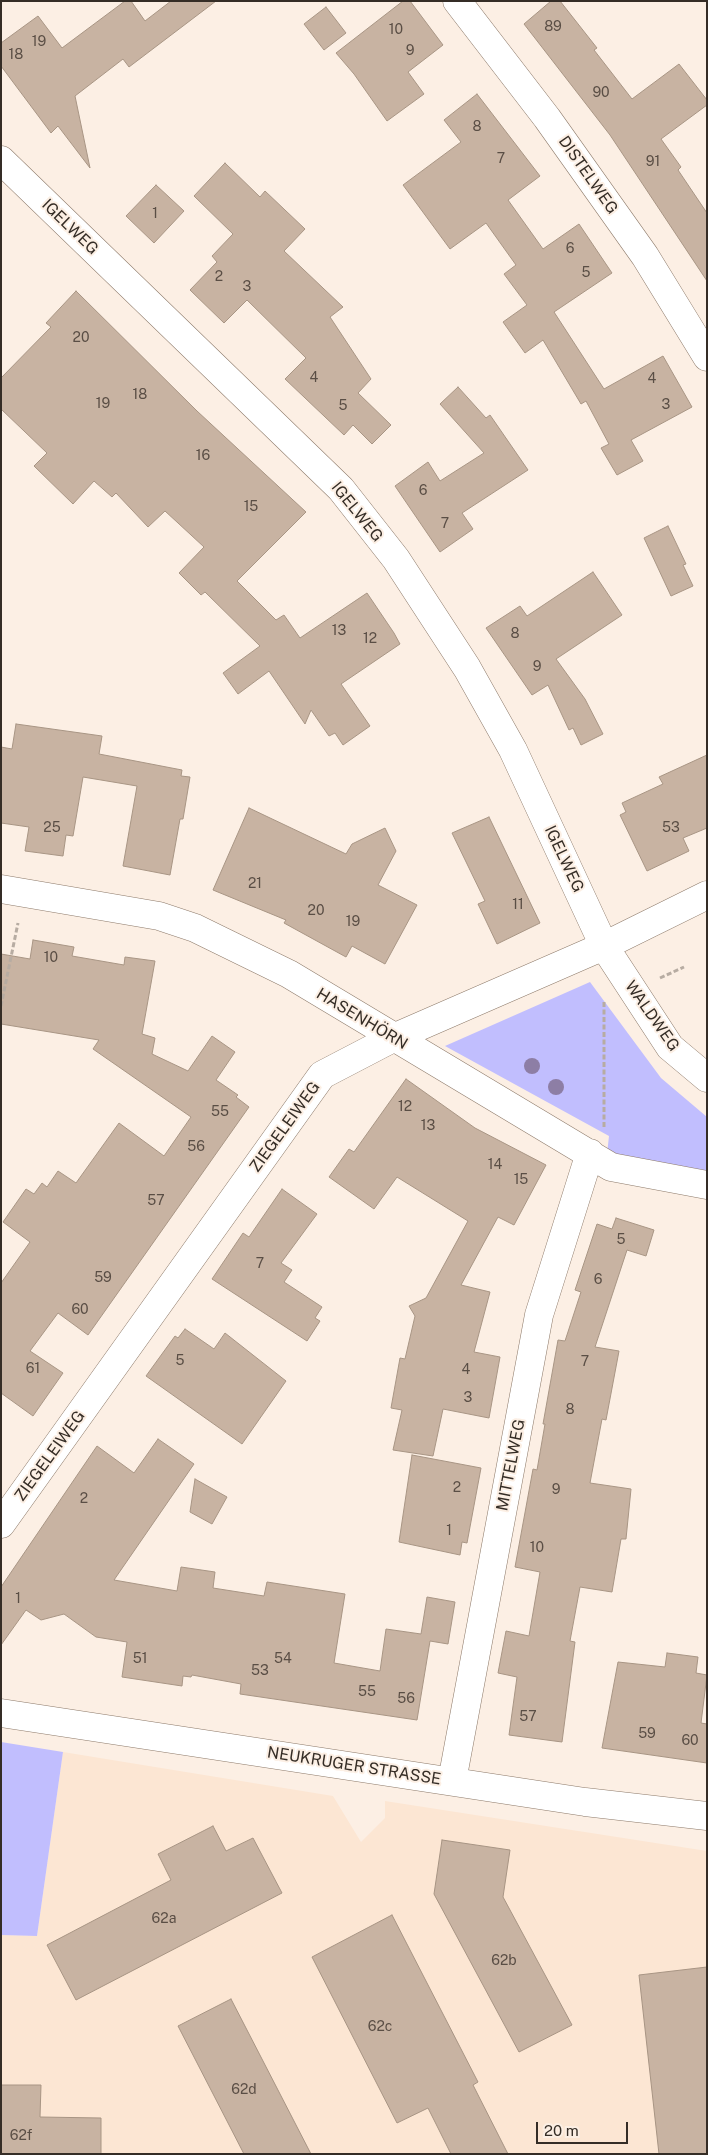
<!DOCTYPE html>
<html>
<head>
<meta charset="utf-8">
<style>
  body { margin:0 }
  #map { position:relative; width:708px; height:2155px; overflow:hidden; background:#fcefe4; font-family:"Public Sans",sans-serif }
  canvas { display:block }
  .frame { position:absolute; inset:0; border:2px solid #352d26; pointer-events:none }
  .scale { position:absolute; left:536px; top:2122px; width:92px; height:22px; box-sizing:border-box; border:2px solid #352d26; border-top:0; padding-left:6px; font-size:15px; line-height:18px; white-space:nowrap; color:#352d26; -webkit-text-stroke:4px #fcefe4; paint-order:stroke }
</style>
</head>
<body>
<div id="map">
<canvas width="708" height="2155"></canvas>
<div class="frame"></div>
<div class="scale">20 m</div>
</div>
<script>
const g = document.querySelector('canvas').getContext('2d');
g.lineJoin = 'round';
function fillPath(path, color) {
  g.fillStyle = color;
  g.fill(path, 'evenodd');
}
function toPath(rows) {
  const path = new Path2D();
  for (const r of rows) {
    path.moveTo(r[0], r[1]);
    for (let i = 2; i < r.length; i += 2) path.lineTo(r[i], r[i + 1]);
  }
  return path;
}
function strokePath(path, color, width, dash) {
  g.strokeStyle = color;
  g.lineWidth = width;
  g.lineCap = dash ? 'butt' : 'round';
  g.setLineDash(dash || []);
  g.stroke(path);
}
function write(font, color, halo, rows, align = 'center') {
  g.font = font + ' "Public Sans",sans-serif';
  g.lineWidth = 4;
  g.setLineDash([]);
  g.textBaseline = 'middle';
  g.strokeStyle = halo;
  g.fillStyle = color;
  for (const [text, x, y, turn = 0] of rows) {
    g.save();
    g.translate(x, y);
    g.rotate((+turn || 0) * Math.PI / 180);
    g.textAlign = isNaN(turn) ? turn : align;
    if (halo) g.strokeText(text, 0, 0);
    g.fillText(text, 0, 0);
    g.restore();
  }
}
const built = toPath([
  [63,1752,333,1796,361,1842,385,1818,385,1801,707,1851,707,2154,1,2154,1,1935,37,1936]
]);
const green = toPath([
  [590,982,661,1078,707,1117,707,1175,607,1154,609,1136,445,1046],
  [1,1742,63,1752,37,1936,1,1935]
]);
const building = toPath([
  [125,1,131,1,145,21,171,1,216,1,129,67,123,59,75,96,90,168,58,126,51,133,1,66,1,43,38,16,62,48,125,1],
  [403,1,410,1,443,45,408,72,424,94,387,121,354,74,336,53,403,1],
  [551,1,560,1,597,48,594,50,632,99,679,64,707,100,707,105,661,139,681,167,678,170,707,213,707,281,610,135,524,24,551,1],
  [326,7,346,33,324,50,304,24,326,7],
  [477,94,540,176,508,200,543,249,579,224,612,273,554,312,604,389,663,356,692,407,631,440,643,461,617,475,601,448,609,444,586,401,581,404,543,340,525,353,503,322,527,305,504,274,516,265,486,223,450,249,403,185,461,142,444,120,477,94],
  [225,163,260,197,265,191,305,229,284,251,343,307,330,317,371,379,358,393,391,425,372,444,353,425,344,435,285,379,306,358,247,300,224,323,190,290,217,262,212,256,233,234,194,196,225,163],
  [156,185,184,211,154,243,126,216,156,185],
  [76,291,197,411,306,512,237,581,276,620,284,615,300,638,367,593,394,633,400,644,341,684,370,726,343,745,335,733,329,736,311,710,305,724,269,671,238,694,223,673,260,646,205,592,201,595,179,573,204,547,165,511,148,527,116,493,112,497,94,481,73,504,34,466,47,453,1,409,1,378,51,327,46,323,76,291],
  [458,387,486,418,490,415,528,470,462,513,473,529,440,552,395,486,428,462,440,481,484,453,440,404,458,387],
  [668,526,686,564,683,565,693,586,671,596,644,538,668,526],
  [593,572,622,615,556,659,585,699,603,734,581,745,573,728,569,730,548,685,532,695,486,628,520,606,527,616,593,572],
  [16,724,102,736,99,754,182,770,181,776,190,777,183,819,180,819,170,875,123,866,137,786,83,777,73,836,66,835,63,856,25,851,29,827,1,823,1,747,12,749,16,724],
  [707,755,707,828,683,838,689,851,647,871,620,815,626,812,622,803,663,784,659,777,707,755],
  [249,808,346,854,352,844,385,828,396,851,378,885,417,905,385,964,352,946,346,957,284,923,286,920,213,890,249,808],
  [489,817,540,923,497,944,478,904,485,901,452,833,489,817],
  [33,940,74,947,72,956,124,965,125,957,155,961,142,1034,155,1038,152,1054,188,1071,212,1036,235,1052,216,1080,238,1095,236,1097,249,1107,88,1335,58,1313,30,1351,63,1373,33,1416,1,1393,1,1283,30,1242,3,1222,26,1189,34,1194,42,1183,47,1187,58,1171,76,1183,119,1123,164,1156,191,1117,93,1049,99,1040,1,1024,1,954,30,959,33,940],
  [406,1079,475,1128,546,1165,514,1225,498,1217,461,1285,490,1292,474,1352,500,1357,489,1418,443,1409,433,1456,393,1450,402,1410,391,1408,400,1358,405,1359,415,1316,409,1306,426,1298,468,1221,397,1177,374,1209,329,1177,349,1149,354,1152,406,1079],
  [282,1189,317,1214,281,1263,292,1270,284,1282,322,1307,315,1318,320,1321,307,1341,212,1279,243,1233,249,1237,282,1189],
  [616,1218,654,1230,646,1256,627,1250,595,1347,619,1351,606,1420,602,1419,590,1483,631,1489,626,1539,621,1539,612,1592,580,1587,570,1641,575,1642,562,1742,509,1735,517,1677,498,1673,506,1631,529,1636,540,1572,515,1567,533,1469,537,1470,545,1424,543,1424,558,1340,565,1341,581,1292,575,1290,597,1224,612,1229,616,1218],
  [185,1329,214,1349,225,1333,286,1381,242,1444,146,1376,175,1336,178,1338,185,1329],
  [158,1439,194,1464,114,1580,177,1591,181,1567,215,1572,213,1588,264,1596,267,1582,345,1594,334,1663,380,1671,386,1629,421,1634,427,1597,455,1602,448,1644,430,1641,417,1720,240,1694,241,1684,192,1675,191,1677,183,1676,182,1686,122,1677,127,1642,96,1637,64,1614,41,1620,26,1610,1,1645,1,1587,97,1446,134,1473,158,1439],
  [412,1455,481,1468,467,1543,462,1542,460,1555,399,1542,412,1455],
  [195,1479,227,1497,212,1524,190,1512,195,1479],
  [667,1653,698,1657,696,1673,707,1675,701,1723,707,1724,707,1763,602,1748,618,1662,665,1667,667,1653],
  [213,1826,226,1851,253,1838,282,1893,76,2000,47,1945,171,1880,158,1854,213,1826],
  [442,1840,510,1850,503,1897,572,2025,519,2052,434,1894,442,1840],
  [392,1915,478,2082,473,2085,508,2154,451,2154,428,2108,397,2123,312,1957,392,1915],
  [707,1967,707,2154,659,2154,639,1975,707,1967],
  [231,1999,311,2154,244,2154,178,2026,231,1999],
  [1,2085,41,2085,40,2117,101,2118,101,2154,1,2154,1,2085]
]);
const path = toPath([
  [660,978,684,967],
  [604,1002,604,1128],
  [1,1006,18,923]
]);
const minor = toPath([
  [457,1,547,118,645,256,707,357],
  [1,160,341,489,396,559,467,668,513,750,604,946,670,1047,707,1078],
  [1,889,159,916,195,928,289,974,611,1167,707,1185],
  [1,1524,322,1075,393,1038,604,946,707,895],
  [452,1781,539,1315,590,1153]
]);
const major = toPath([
  [1,1713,585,1802,707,1816]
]);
const trees = [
  [532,1066],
  [556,1087]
];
const numberNames = [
  ["89",553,27],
  ["10",396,30],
  ["19",39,42],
  ["9",410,51],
  ["18",16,55],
  ["90",601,93],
  ["8",477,127],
  ["7",501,159],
  ["91",653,162],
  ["1",155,214],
  ["6",570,249],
  ["5",586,273],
  ["2",219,277],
  ["3",247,287],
  ["20",81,338],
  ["4",314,378],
  ["4",652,379],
  ["18",140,395],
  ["19",103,404],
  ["3",666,405],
  ["5",343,406],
  ["16",203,456],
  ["6",423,491],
  ["15",251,507],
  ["7",445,524],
  ["13",339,631],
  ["8",515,634],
  ["12",370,639],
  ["9",537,667],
  ["25",52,828],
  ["53",671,828],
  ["21",255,884],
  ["11",518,905],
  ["20",316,911],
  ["19",353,922],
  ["10",51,958],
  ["12",405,1107],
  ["55",220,1112],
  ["13",428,1126],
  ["56",196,1147],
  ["14",495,1165],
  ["15",521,1180],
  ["57",156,1201],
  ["5",621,1240],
  ["7",260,1264],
  ["59",103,1278],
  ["6",598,1280],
  ["60",80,1310],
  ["5",180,1361],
  ["7",585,1362],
  ["61",33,1369],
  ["4",466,1370],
  ["3",468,1398],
  ["8",570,1410],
  ["2",457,1488],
  ["9",556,1490],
  ["2",84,1499],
  ["1",449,1531],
  ["10",537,1548],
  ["1",18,1599],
  ["51",140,1659],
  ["54",283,1659],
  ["53",260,1671],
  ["55",367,1692],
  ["56",406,1699],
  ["57",528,1717],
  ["59",647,1734],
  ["60",690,1741],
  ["62a",164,1919],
  ["62b",504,1961],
  ["62c",380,2027],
  ["62d",244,2090],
  ["62f",21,2136]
];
const streetNames = [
  ["DISTELWEG",588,175,55],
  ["IGELWEG",70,227,44],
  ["IGELWEG",357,512,51],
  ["IGELWEG",564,859,65],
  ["WALDWEG",652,1016,55],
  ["HASENHÖRN",362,1019,31],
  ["ZIEGELEIWEG",285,1127,-54],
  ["ZIEGELEIWEG",50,1456,-54],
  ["MITTELWEG",511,1465,-79],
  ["NEUKRUGER STRASSE",354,1766,9]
];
fillPath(built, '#fce6d3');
fillPath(green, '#c1befe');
fillPath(building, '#c8b3a2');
strokePath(building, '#a89584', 1);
strokePath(minor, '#8d7a6a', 29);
strokePath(major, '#8d7a6a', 29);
strokePath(path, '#b7aca2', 3, [5, 2.5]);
strokePath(minor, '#fff', 28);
strokePath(major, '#fff', 28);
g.fillStyle = '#8d7ea5';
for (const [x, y] of trees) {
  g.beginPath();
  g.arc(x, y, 8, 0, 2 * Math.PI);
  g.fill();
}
write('14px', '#5a4e45', null, numberNames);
write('16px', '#352d26', '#fcefe4', streetNames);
</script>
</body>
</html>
